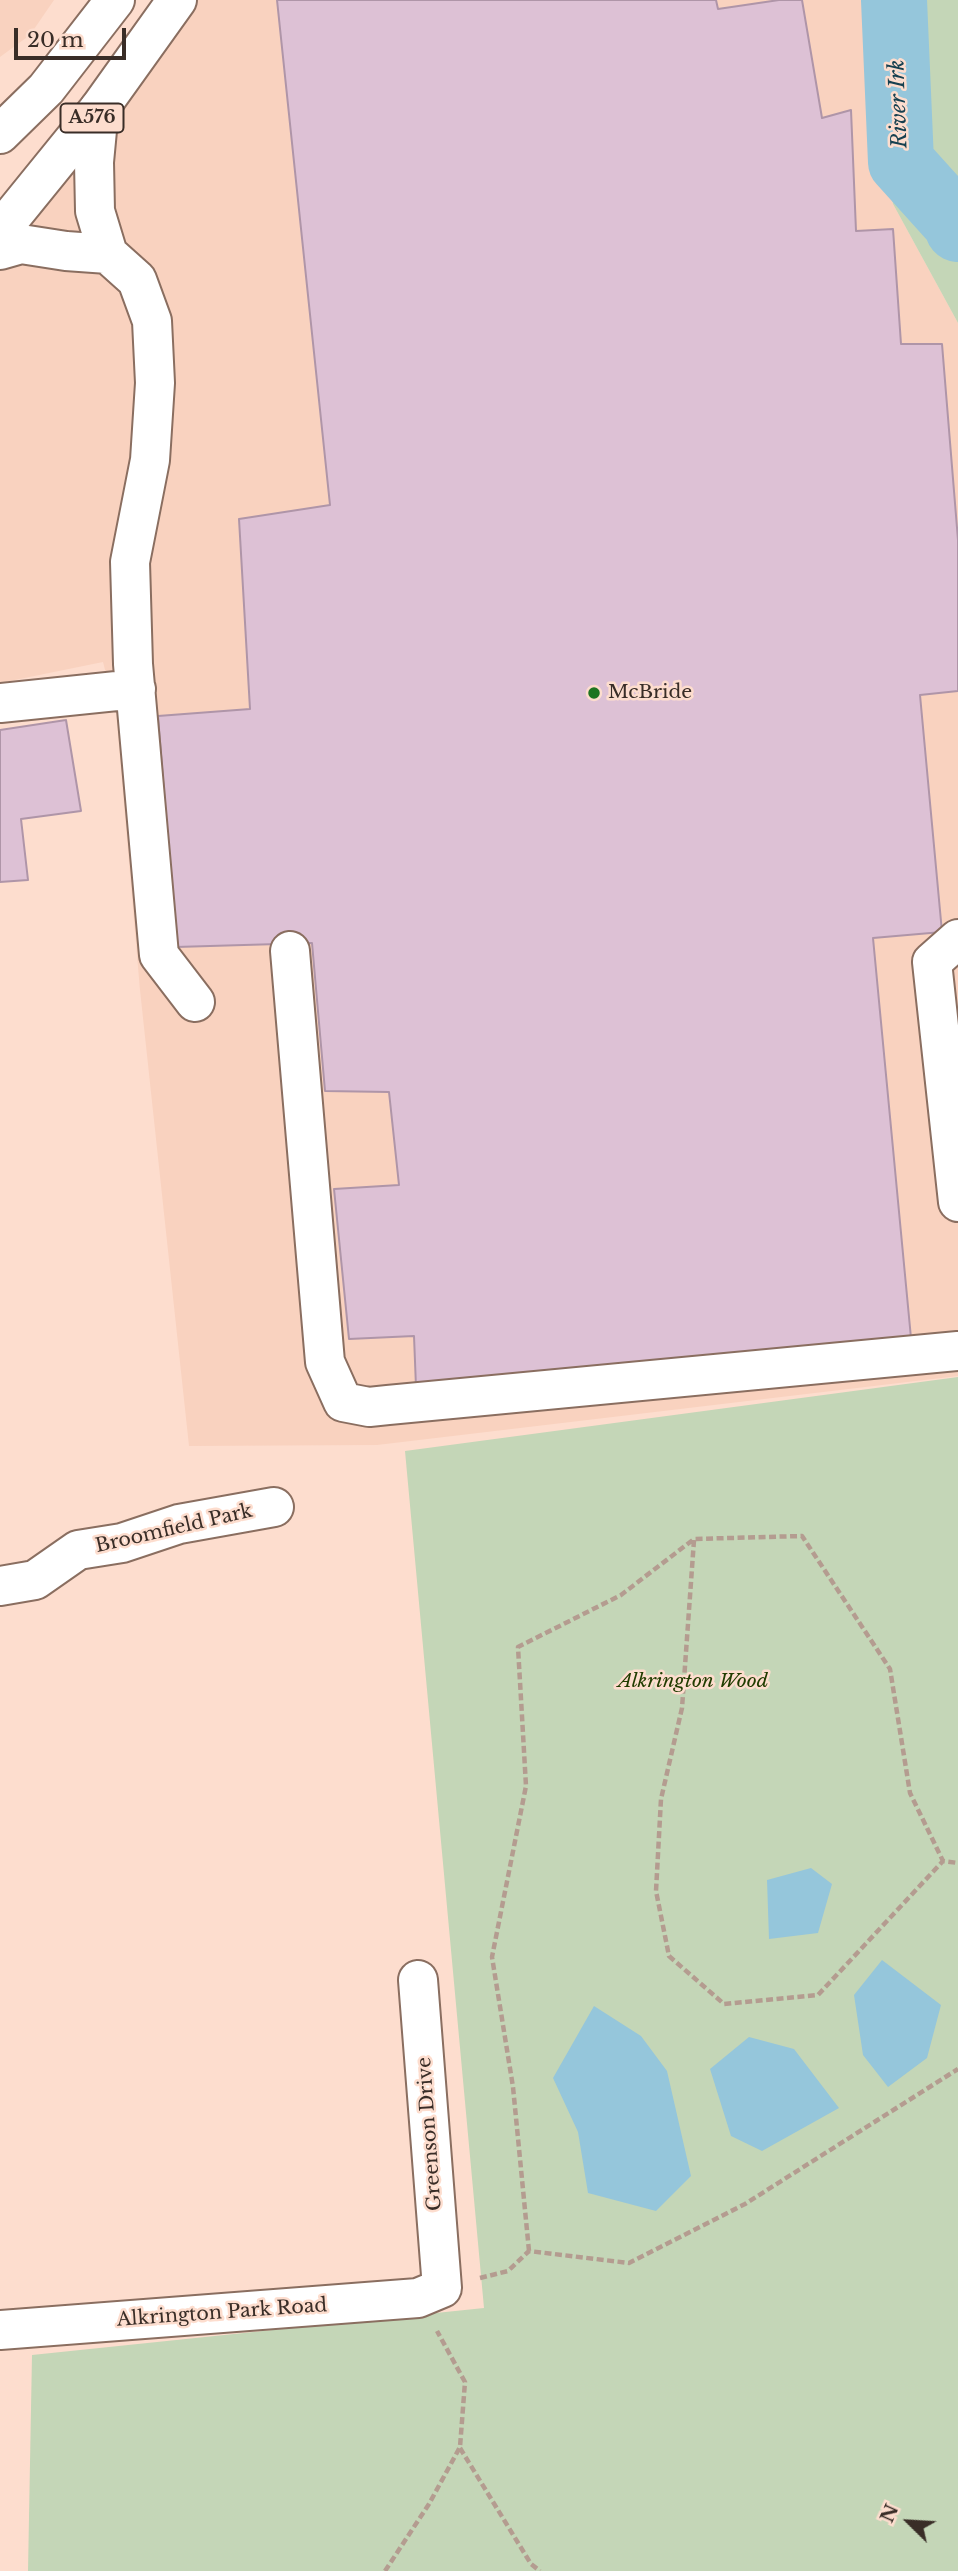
<!DOCTYPE html>
<html>
<head>
<meta charset="utf-8">
<style>
  body { margin:0 }
  #map { position:relative; width:958px; height:2571px; overflow:hidden; background:#fdddce; font-family:"Libre Baskerville",serif }
  canvas { display:block }
  .north { position:absolute; left:874px; top:2487px; width:70px; height:70px; -webkit-text-stroke:5px #fdddce; paint-order:stroke; rotate:294deg; font-size:19px; font-weight:700; line-height:28px; text-align:center; color:#392d27 }
  .north::after { content:''; display:block; margin:auto; width:24px; height:32px; background:#392d27; clip-path:polygon(50% 0,100% 100%,50% 72%,0 100%) }
  .scale { position:absolute; left:14px; top:28px; width:112px; height:32px; box-sizing:border-box; border:4px solid #392d27; border-top:0; padding-left:9px; font-size:21px; line-height:24px; white-space:nowrap; color:#392d27; -webkit-text-stroke:5px #fdddce; paint-order:stroke }
</style>
</head>
<body>
<div id="map">
<canvas width="958" height="2571"></canvas>
<div class="north">N</div>
<div class="scale">20 m</div>
</div>
<script>
const g = document.querySelector('canvas').getContext('2d');
g.lineJoin = 'round';
function fillPath(path, color) {
  g.fillStyle = color;
  g.fill(path, 'evenodd');
}
function toPath(rows) {
  const path = new Path2D();
  for (const r of rows) {
    path.moveTo(r[0], r[1]);
    for (let i = 2; i < r.length; i += 2) path.lineTo(r[i], r[i + 1]);
  }
  return path;
}
function strokePath(path, color, width, dash) {
  g.strokeStyle = color;
  g.lineWidth = width;
  g.lineCap = dash ? 'butt' : 'round';
  g.setLineDash(dash || []);
  g.stroke(path);
}
function write(font, color, halo, rows, align = 'center') {
  g.font = font + ' "Libre Baskerville",serif';
  g.lineWidth = 5;
  g.setLineDash([]);
  g.textBaseline = 'middle';
  g.strokeStyle = halo;
  g.fillStyle = color;
  for (const [text, x, y, turn = 0] of rows) {
    g.save();
    g.translate(x, y);
    g.rotate((+turn || 0) * Math.PI / 180);
    g.textAlign = isNaN(turn) ? turn : align;
    if (halo) g.strokeText(text, 0, 0);
    g.fillText(text, 0, 0);
    g.restore();
  }
}
const built = toPath([
  [0,0,54,0,30,35,0,57],
  [198,0,874,0,884,163,893,204,958,323,958,1376,377,1445,189,1446,140,990,116,712,103,662,0,683,0,268]
]);
const green = toPath([
  [874,0,958,0,958,323,893,204,884,163],
  [958,1377,958,2571,28,2571,32,2355,484,2308,405,1451]
]);
const water = toPath([
  [811,1868,832,1884,818,1933,769,1939,767,1880],
  [882,1960,941,2005,927,2058,888,2087,863,2055,854,1995],
  [594,2006,641,2036,667,2071,691,2176,656,2211,588,2193,578,2132,553,2078],
  [749,2037,794,2049,839,2108,762,2151,731,2136,710,2069]
]);
const river = toPath([
  [894,0,901,162,956,223,958,229]
]);
const building = toPath([
  [277,0,716,0,718,9,779,0,802,0,822,118,851,110,856,231,893,229,901,344,942,344,958,540,958,691,920,695,942,932,873,938,911,1338,416,1387,414,1336,349,1339,334,1189,399,1185,389,1092,325,1091,312,943,176,947,158,716,250,709,239,519,330,505,277,0],
  [66,720,81,811,21,819,28,880,0,882,0,730,66,720]
]);
const path = toPath([
  [694,1540,682,1708,661,1799,656,1891,669,1956,724,2004,818,1995,943,1861],
  [529,2251,513,2087,492,1957,526,1786,518,1647,621,1595,694,1539,802,1536,890,1669,910,1793,943,1861,958,1863],
  [480,2278,508,2271,529,2251,629,2263,745,2204,958,2069],
  [460,2448,531,2564,540,2571],
  [385,2571,429,2504,460,2447,465,2382,437,2331]
]);
const minor = toPath([
  [99,109,94,162,95,211,108,254,137,280,152,321,155,383,150,460,130,562,133,664,159,955,195,1002],
  [0,250,21,244,66,251,108,254],
  [0,703,136,689],
  [958,939,932,962,958,1202],
  [290,951,325,1362,343,1402,369,1407,388,1405,958,1351],
  [0,1586,35,1580,78,1550,122,1543,179,1524,274,1507],
  [0,2330,418,2298,442,2288,418,1980]
]);
const major = toPath([
  [0,134,46,89,115,0],
  [0,231,99,109,177,0]
]);
const markers = [
  [594,693,7,"#1d7421"]
];
const shields = [
  [92,118,63]
];
const shieldNames = [
  ["A576",92,118]
];
const poiNames = [
  ["McBride",608,693]
];
const streetNames = [
  ["Broomfield Park",174,1529,-13],
  ["Greenson Drive",430,2134,-94],
  ["Alkrington Park Road",222,2313,-4]
];
const parkNames = [
  ["Alkrington Wood",693,1682]
];
const waterNames = [
  ["River Irk",899,104,-92]
];
fillPath(built, '#f9d2bf');
fillPath(green, '#c4d6b7');
fillPath(water, '#95c6db');
strokePath(river, '#95c6db', 66);
fillPath(building, '#ddc1d5');
strokePath(building, '#af95a8', 2);
strokePath(minor, '#8a6e60', 42);
strokePath(major, '#8a6e60', 42);
strokePath(path, '#b49c90', 4.5, [7, 3.5]);
strokePath(minor, '#fff', 38);
strokePath(major, '#fff', 38);
for (const [x, y, r, color] of markers) {
  const dot = new Path2D();
  dot.arc(x, y, r, 0, 2 * Math.PI);
  g.fillStyle = color;
  g.fill(dot);
  strokePath(dot, '#fdddce', 2.5);
}
for (const [x, y, w] of shields) {
  const box = new Path2D();
  box.roundRect(x - w / 2, y - 14.5, w, 29, 5);
  g.fillStyle = '#fdddce';
  g.fill(box);
  strokePath(box, '#392d27', 2);
}
write('bold 18px', '#392d27', null, shieldNames);
write('19px', '#392d27', '#fdddce', poiNames, 'left');
write('19px', '#392d27', '#fdddce', streetNames);
write('italic 19px', '#213c01', '#fdddce', parkNames);
write('italic 21px', '#164050', '#fdddce', waterNames);
</script>
</body>
</html>
